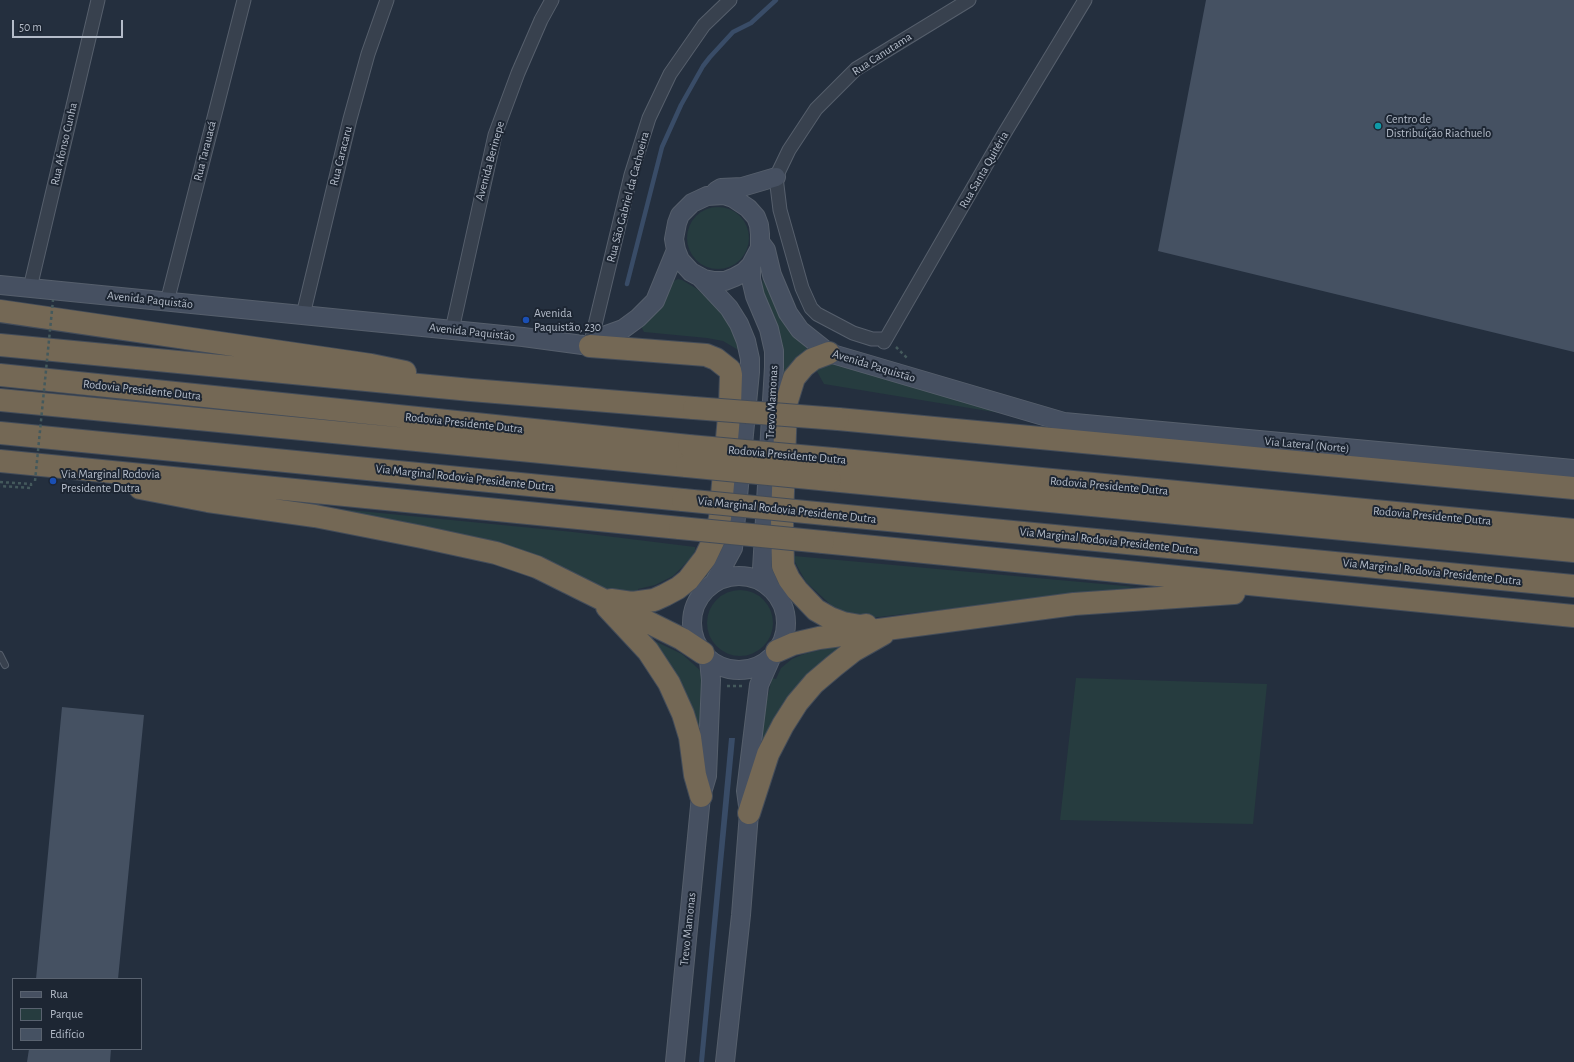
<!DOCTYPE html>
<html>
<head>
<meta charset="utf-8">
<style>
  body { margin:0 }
  #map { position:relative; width:1574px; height:1062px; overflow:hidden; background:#242f3e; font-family:"Alegreya Sans",sans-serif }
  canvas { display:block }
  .legend { position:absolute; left:12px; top:978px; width:130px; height:72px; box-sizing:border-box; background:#1d2633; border:1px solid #59626f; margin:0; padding:5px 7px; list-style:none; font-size:12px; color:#b4bcc9 }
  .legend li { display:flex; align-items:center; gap:8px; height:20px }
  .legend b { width:20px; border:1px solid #59626f }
  .scale { position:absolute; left:12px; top:20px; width:111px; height:18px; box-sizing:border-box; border:2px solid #b4bcc9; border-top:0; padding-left:5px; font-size:12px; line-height:14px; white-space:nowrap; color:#b4bcc9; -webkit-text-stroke:3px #1d2633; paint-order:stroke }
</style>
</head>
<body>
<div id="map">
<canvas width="1574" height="1062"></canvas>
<ul class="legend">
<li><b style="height:5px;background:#465061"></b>Rua</li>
<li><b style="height:11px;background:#263c3f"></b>Parque</li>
<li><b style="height:11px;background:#455162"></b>Edifício</li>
</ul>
<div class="scale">50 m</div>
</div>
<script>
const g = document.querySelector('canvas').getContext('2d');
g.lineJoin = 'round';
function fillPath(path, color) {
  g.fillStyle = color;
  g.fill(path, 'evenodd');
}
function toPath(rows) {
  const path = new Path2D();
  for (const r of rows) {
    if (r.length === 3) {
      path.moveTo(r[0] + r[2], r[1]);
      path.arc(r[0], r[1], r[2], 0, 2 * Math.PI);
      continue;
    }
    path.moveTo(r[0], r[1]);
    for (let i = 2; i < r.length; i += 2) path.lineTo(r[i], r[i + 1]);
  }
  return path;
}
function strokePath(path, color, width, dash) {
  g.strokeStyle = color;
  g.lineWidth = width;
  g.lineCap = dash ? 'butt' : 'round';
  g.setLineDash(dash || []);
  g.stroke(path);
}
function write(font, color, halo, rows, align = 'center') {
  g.font = font + ' "Alegreya Sans",sans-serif';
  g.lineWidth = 4;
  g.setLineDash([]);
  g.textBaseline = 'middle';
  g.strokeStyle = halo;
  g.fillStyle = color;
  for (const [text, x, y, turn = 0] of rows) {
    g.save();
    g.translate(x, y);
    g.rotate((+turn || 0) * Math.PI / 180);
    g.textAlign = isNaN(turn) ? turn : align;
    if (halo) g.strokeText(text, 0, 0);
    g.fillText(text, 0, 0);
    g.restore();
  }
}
const green = toPath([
  [718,238,31],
  [763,277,797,339,808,349,784,376,780,336,776,322,764,296,762,287],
  [678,279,682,280,697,289,721,311,734,333,740,351,723,341,707,338,644,332,641,326,662,302,674,281],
  [829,363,844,365,1012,415,824,384,815,368],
  [299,505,573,532,695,547,695,551,691,558,673,576,655,585,638,589,639,595,615,593],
  [794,556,1136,587,870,618,855,618,829,607,831,605,806,582,795,562],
  [740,623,33],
  [644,636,682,654,702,672,701,736],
  [836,646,845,646,761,745,766,703,772,678,776,679,781,668,792,659,804,654],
  [1076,678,1267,684,1253,824,1060,820]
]);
const water = toPath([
  [729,738,735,738,704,1062,699,1062]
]);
const stream = toPath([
  [627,284,662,147,681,105,703,66,710,57,733,32,751,23,776,0]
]);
const building = toPath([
  [1206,0,1574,0,1574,352,1158,251],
  [62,707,144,715,118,979,36,979],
  [29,1049,111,1049,110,1062,27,1062]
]);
const path = toPath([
  [896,347,908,359],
  [0,482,31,484,31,488,0,486],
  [727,686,744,686]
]);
const service = toPath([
  [0,655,5,665]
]);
const minor = toPath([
  [30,288,98,0],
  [167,302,244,0],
  [303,315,350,119,368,54,387,0],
  [452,330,495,135,518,73,541,20,552,0],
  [885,339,872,339,853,333,817,314,811,308,802,288,780,210,776,177,789,150,816,109,856,69,969,0],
  [884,342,1004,134,1085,0],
  [590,346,631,175,649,118,670,74,704,25,730,0]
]);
const secondary = toPath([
  [716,191,721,188,742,187,776,177],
  [760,242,766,250,772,275,788,313,800,330,829,353,1064,422,1574,469],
  [751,265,751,279,755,296,769,329,774,351,774,367,762,569,771,589],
  [701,278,729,308,739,324,746,341,750,359,750,372,733,548,714,583],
  [0,285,523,337,590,346,601,337,623,329,638,318,655,301,676,250,674,239,677,223,680,215,692,203,707,196,724,195,733,198,748,208,756,217,759,225,760,234,760,248,751,265,744,272,735,277,725,281,714,281,704,279,691,272,680,260,676,250],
  [739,623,47],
  [675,1062,701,796,707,776,711,680,709,660],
  [725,1062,741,915,749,813,746,791,759,685,771,658]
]);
const motorway = toPath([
  [0,311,371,365,405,372],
  [0,345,471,390,694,408],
  [590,346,706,355,716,359,730,370,731,375,730,405,720,518,716,535,705,558,688,580,678,588,665,595,654,600,632,603,611,600],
  [829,353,813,359,804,366,794,378,786,404,782,520,783,566,789,579,797,590,816,610,830,618,843,623,860,626,866,625],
  [0,375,689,446],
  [0,400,687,466],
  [838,419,1574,488],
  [0,433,683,500],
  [833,459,1574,530],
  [0,461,680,528],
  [830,480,1574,551],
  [140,488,208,501,315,516,422,537,496,553,537,567,682,639,703,653],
  [826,514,1574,586],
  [823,542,1574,616],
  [607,607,648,651,669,683,683,714,690,737,695,775,701,796],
  [777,651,793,644,819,638,1074,604,1234,593],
  [749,813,768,754,783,725,797,703,814,683,834,666,853,651,883,634]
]);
const pathBridge = toPath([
  [35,481,53,300]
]);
const motorwayBridge = toPath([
  [694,408,838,419],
  [689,446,833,459],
  [687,466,830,480],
  [683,500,826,514],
  [680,528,823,542]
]);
const markers = [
  [1378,126,4,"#0f9aa8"],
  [526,320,4,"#1a4fb4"],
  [53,481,4,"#1a4fb4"]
];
const streetNames = [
  ["Rua Canutama",882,54,-33],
  ["Rua Afonso Cunha",64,144,-77],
  ["Rua Tarauacá",205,151,-76],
  ["Rua Caracaru",341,156,-76],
  ["Avenida Berinepe",490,161,-75],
  ["Rua Santa Quitéria",984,170,-60],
  ["Rua São Gabriel da Cachoeira",628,197,-75],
  ["Avenida Paquistão",150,300,6],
  ["Avenida Paquistão",472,332,6],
  ["Avenida Paquistão",874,366,17],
  ["Rodovia Presidente Dutra",142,390,6],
  ["Trevo Mamonas",772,402,-87],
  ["Rodovia Presidente Dutra",464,423,6],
  ["Via Lateral (Norte)",1307,445,5],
  ["Rodovia Presidente Dutra",787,455,5],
  ["Via Marginal Rodovia Presidente Dutra",465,478,6],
  ["Rodovia Presidente Dutra",1109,486,5],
  ["Via Marginal Rodovia Presidente Dutra",787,510,6],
  ["Rodovia Presidente Dutra",1432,516,5],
  ["Via Marginal Rodovia Presidente Dutra",1109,541,6],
  ["Via Marginal Rodovia Presidente Dutra",1432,572,6],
  ["Trevo Mamonas",688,929,-84]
];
const poiNames = [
  ["Centro de",1386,119],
  ["Distribuíção Riachuelo",1386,133],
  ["Avenida",534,313],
  ["Paquistão, 230",534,327],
  ["Via Marginal Rodovia",61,474],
  ["Presidente Dutra",61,488]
];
fillPath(green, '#263c3f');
fillPath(water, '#394c67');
strokePath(stream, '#394c67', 4.5);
fillPath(building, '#455162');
strokePath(service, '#565f6c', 8);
strokePath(minor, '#565f6c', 15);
strokePath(secondary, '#565f6c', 20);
strokePath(motorway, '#434c59', 24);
strokePath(path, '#44595c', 2.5, [3, 3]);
strokePath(service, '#38414e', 6);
strokePath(minor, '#38414e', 13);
strokePath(secondary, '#465061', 18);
strokePath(motorway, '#746855', 22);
strokePath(motorwayBridge, '#434c59', 24, []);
strokePath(pathBridge, '#44595c', 2.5, [3, 3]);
strokePath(motorwayBridge, '#746855', 22);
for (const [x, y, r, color] of markers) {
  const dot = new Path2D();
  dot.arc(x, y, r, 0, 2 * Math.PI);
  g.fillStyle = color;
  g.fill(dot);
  strokePath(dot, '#1d2633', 1.5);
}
write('12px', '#b4bcc9', '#1d2633', streetNames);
write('12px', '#b4bcc9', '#1d2633', poiNames, 'left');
</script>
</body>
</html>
